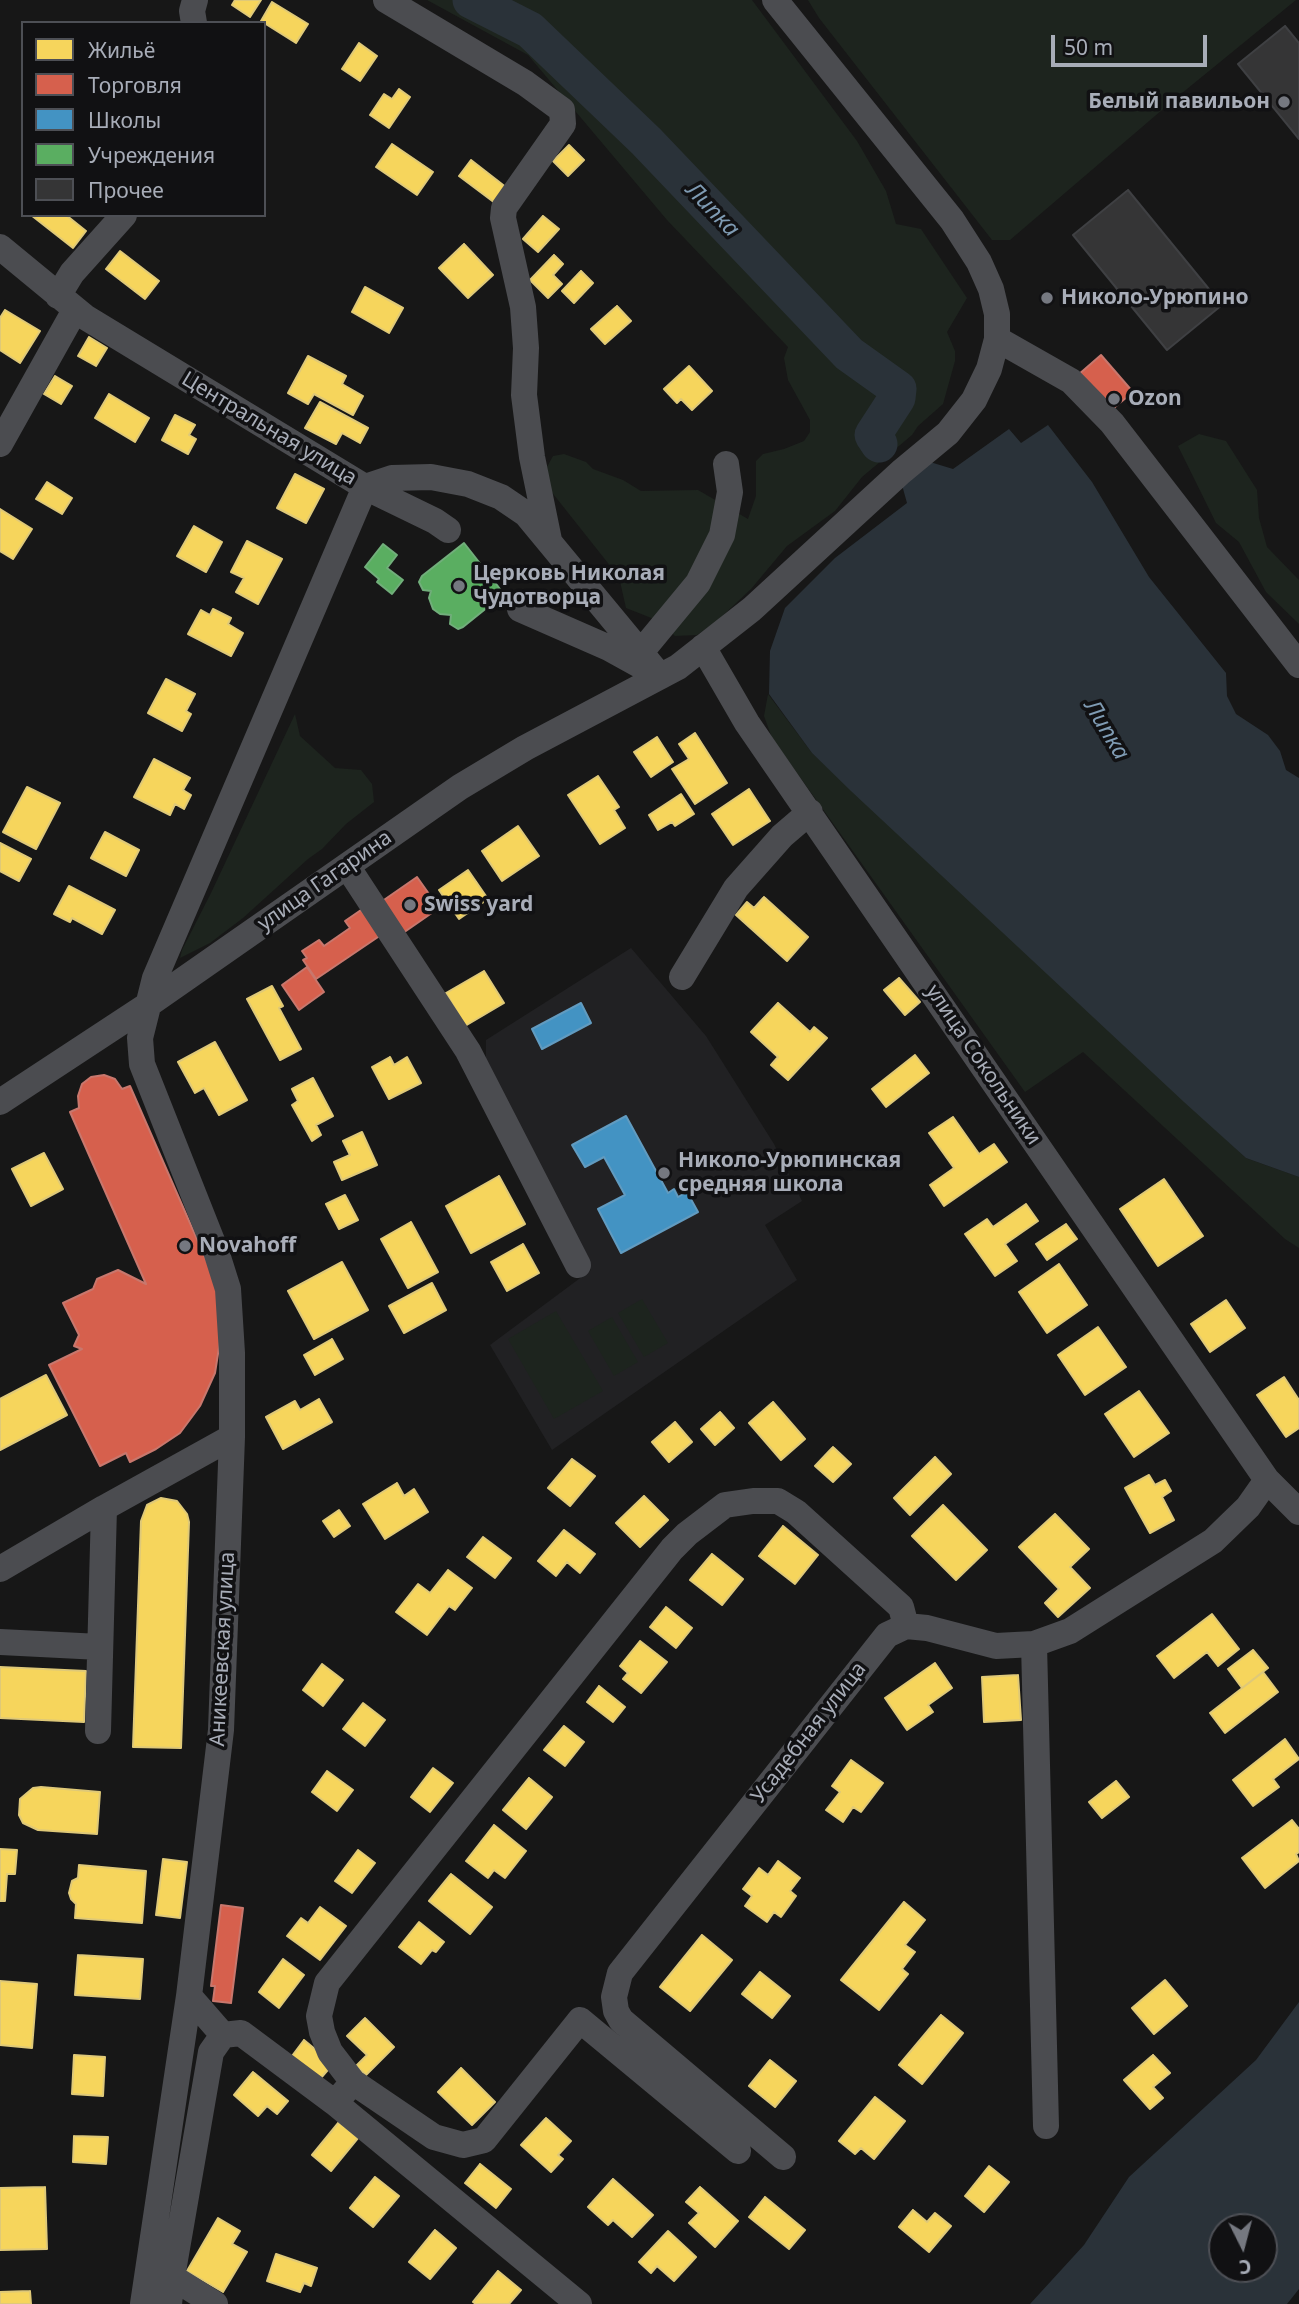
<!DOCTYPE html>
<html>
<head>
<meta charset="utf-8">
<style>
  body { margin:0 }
  #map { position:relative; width:1299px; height:2304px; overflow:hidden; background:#171717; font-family:"Noto Sans",sans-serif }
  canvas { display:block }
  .legend { position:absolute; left:21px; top:21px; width:245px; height:196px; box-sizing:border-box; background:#111113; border:2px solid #4d4f55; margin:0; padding:9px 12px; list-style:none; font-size:21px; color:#a8adb8 }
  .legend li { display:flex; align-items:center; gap:14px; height:35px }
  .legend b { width:35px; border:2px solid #4d4f55 }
  .north { position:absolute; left:1208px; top:2213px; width:70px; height:70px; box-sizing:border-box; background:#111113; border:2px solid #4d4f55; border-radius:50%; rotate:174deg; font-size:19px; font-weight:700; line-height:28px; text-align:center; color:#a8adb8 }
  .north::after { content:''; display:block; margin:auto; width:24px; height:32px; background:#757880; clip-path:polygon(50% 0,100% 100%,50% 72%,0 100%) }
  .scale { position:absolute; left:1051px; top:35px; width:156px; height:32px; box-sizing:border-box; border:4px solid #a8adb8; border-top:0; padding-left:9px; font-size:21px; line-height:24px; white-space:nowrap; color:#a8adb8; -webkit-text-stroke:5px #111113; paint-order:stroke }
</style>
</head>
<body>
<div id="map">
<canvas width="1299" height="2304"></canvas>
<ul class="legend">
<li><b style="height:19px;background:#f6d55c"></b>Жильё</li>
<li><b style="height:19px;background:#d6604d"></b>Торговля</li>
<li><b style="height:19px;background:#4393c3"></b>Школы</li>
<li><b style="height:19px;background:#5aae61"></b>Учреждения</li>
<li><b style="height:19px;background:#353536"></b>Прочее</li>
</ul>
<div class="north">С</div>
<div class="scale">50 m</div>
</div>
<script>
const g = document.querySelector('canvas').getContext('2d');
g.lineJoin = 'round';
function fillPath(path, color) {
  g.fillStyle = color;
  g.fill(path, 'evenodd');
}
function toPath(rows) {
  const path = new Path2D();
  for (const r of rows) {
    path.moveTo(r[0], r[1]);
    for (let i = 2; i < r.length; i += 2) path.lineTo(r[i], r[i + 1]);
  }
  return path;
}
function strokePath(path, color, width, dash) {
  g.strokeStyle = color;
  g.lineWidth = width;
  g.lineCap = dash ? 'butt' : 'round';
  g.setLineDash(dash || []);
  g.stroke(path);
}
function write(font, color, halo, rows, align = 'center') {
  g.font = font + ' "Noto Sans",sans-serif';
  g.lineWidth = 7;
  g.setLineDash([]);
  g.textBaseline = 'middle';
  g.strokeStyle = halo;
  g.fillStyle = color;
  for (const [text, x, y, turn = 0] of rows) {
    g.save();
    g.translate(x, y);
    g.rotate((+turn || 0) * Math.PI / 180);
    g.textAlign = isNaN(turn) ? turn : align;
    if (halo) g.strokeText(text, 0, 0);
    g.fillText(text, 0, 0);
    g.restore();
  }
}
const built = toPath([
  [631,948,706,1036,774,1144,802,1201,765,1225,797,1280,552,1450,490,1345,591,1270,486,1066,486,1040]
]);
const green = toPath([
  [427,0,752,0,857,141,886,191,896,224,921,229,967,298,947,332,955,351,955,361,943,404,918,426,912,435,862,477,835,511,787,546,751,589,716,622,697,635,675,636,659,621,626,608,619,577,550,490,547,467,553,456,564,454,586,462,593,469,623,480,641,491,698,490,748,519,756,496,756,461,763,454,784,449,804,441,810,432,810,420,788,380,784,358,788,347,667,220,528,55],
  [808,0,1296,0,1176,98,1010,240,992,240,819,18],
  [1199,434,1226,441,1257,490,1259,518,1267,547,1299,580,1299,624,1266,592,1239,542,1216,523,1178,446],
  [768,694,812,753,1246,1158,1299,1177,1299,1248,1285,1239,1083,1052,1025,1092,772,738,764,716],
  [295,714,300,736,335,768,361,770,372,784,374,802,346,824,322,849,308,859,243,918,210,943,180,958,182,950,211,893],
  [642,1299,668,1343,644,1357,618,1313],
  [556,1311,603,1391,554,1419,508,1339],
  [612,1317,638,1362,614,1376,588,1331]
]);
const water = toPath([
  [1048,425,1092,482,1149,577,1226,673,1227,696,1236,714,1268,735,1280,751,1286,770,1299,778,1299,1177,1246,1158,1184,1102,851,791,812,753,769,694,770,651,785,608,835,558,907,503,902,485,930,462,953,469,1009,429,1021,443],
  [1299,2002,1299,2289,1287,2304,1030,2304,1084,2245,1129,2177,1256,2060],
  [1222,2227,1264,2227,1264,2269,1222,2269]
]);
const homes = toPath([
  [235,0,261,0,250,17,232,5,235,0],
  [272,2,308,24,296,43,261,21,272,2],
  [359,43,377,56,360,81,342,69,359,43],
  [399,89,410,97,389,128,370,115,384,94,392,99,399,89],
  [392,144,433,172,417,195,376,167,392,144],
  [569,145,584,160,568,176,553,161,569,145],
  [471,160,507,188,495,203,459,176,471,160],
  [31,215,66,215,86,231,73,248,31,215],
  [543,216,559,229,538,252,523,239,543,216],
  [464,244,493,275,468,298,439,268,464,244],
  [120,251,159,281,145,299,106,269,120,251],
  [554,255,563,264,553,275,562,284,548,298,530,280,554,255],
  [581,271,593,283,574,303,562,291,581,271],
  [365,287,403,308,389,333,352,312,365,287],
  [617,306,631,321,605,344,591,329,617,306],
  [5,310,40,331,20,363,0,350,0,318,5,310],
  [89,337,107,348,96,366,78,356,89,337],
  [308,356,346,376,342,384,363,396,353,415,314,394,308,404,288,393,308,356],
  [689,366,712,391,692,410,681,399,677,403,664,389,689,366],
  [55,376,72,386,61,404,44,394,55,376],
  [109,394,149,418,135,442,95,418,109,394],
  [320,402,368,428,360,443,342,433,336,444,305,428,320,402],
  [175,415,195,425,189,435,196,439,188,454,162,440,175,415],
  [295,474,324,489,306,523,277,508,295,474],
  [47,482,72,498,62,514,36,499,47,482],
  [0,509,32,529,13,559,0,551,0,509],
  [194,526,222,542,206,572,177,556,194,526],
  [247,541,282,559,258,604,236,592,244,578,231,572,247,541],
  [213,609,231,618,228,624,243,633,231,656,188,634,201,610,210,615,213,609],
  [166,679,195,694,186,711,191,714,182,731,148,713,166,679],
  [695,733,727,783,695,804,672,769,689,759,679,744,695,733],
  [657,737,673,762,651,777,634,752,657,737],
  [154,759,190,778,183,790,191,795,184,809,175,804,170,815,134,797,154,759],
  [598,776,619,807,614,810,625,828,600,844,568,795,598,776],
  [27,787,60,803,36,849,3,832,27,787],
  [749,789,770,821,733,845,712,814,749,789],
  [681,794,694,814,675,826,672,822,658,830,649,815,681,794],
  [518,826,539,856,502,881,482,851,518,826],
  [105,832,139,850,126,876,91,858,105,832],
  [0,843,31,859,19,881,0,871,0,843],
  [468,870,488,899,459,919,439,890,468,870],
  [69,886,115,910,102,934,72,918,70,922,54,914,69,886],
  [764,897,808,937,787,961,736,915,747,902,754,908,764,897],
  [484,971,504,1003,465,1026,446,993,484,971],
  [899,978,920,1002,905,1015,884,990,899,978],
  [272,986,283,1006,279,1008,301,1049,280,1060,247,999,272,986],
  [778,1003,810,1032,814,1027,827,1038,788,1080,771,1065,778,1057,751,1032,778,1003],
  [215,1042,247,1100,219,1115,204,1088,195,1093,178,1062,215,1042],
  [915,1055,929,1073,886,1107,872,1089,915,1055],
  [390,1057,394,1065,407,1057,421,1083,389,1099,372,1067,390,1057],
  [313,1078,333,1116,316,1125,321,1135,312,1141,292,1105,298,1101,292,1089,313,1078],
  [953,1117,979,1154,994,1144,1007,1162,944,1206,930,1185,954,1168,929,1133,953,1117],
  [362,1132,377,1165,342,1180,334,1162,350,1155,343,1141,362,1132],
  [44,1153,63,1189,31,1206,12,1169,44,1153],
  [499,1176,525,1224,471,1253,446,1206,499,1176],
  [1164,1179,1203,1236,1158,1266,1120,1209,1164,1179],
  [345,1195,358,1220,339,1229,326,1204,345,1195],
  [1026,1204,1038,1221,1005,1244,1017,1261,995,1276,965,1234,987,1219,993,1227,1026,1204],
  [411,1222,438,1272,408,1288,381,1239,411,1222],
  [1066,1224,1077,1239,1047,1260,1036,1244,1066,1224],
  [523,1244,539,1273,507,1291,491,1262,523,1244],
  [342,1262,368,1310,314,1339,288,1291,342,1262],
  [1059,1264,1087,1305,1047,1333,1019,1292,1059,1264],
  [432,1283,446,1310,404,1333,389,1306,432,1283],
  [1226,1300,1245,1328,1210,1352,1191,1324,1226,1300],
  [1098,1327,1126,1367,1085,1395,1058,1355,1098,1327],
  [332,1339,343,1359,315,1375,304,1355,332,1339],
  [46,1375,67,1415,0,1450,0,1399,46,1375],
  [1284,1377,1299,1400,1299,1428,1286,1437,1257,1395,1284,1377],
  [1139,1391,1169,1433,1134,1457,1105,1414,1139,1391],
  [319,1399,332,1422,283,1449,266,1417,295,1401,300,1410,319,1399],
  [773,1402,805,1439,781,1460,749,1423,773,1402],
  [720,1412,734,1428,715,1445,701,1429,720,1412],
  [675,1422,692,1442,669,1462,652,1442,675,1422],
  [833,1447,851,1464,833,1482,815,1466,833,1447],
  [935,1457,951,1474,910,1515,894,1498,935,1457],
  [572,1459,595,1476,570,1506,548,1488,572,1459],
  [1149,1475,1155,1485,1165,1480,1171,1491,1162,1497,1174,1520,1150,1533,1125,1488,1149,1475],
  [397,1483,404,1496,414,1489,428,1512,385,1539,363,1504,397,1483],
  [644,1496,668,1520,640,1547,616,1523,644,1496],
  [161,1498,177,1501,187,1514,189,1522,181,1748,133,1747,141,1521,147,1505,161,1498],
  [943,1505,987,1550,956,1580,912,1536,943,1505],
  [339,1510,350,1526,334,1537,323,1521,339,1510],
  [1055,1514,1089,1549,1070,1567,1090,1588,1058,1617,1045,1603,1059,1589,1019,1547,1055,1514],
  [783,1526,818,1555,795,1584,759,1556,783,1526],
  [564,1530,595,1554,580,1573,567,1562,556,1576,538,1561,564,1530],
  [483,1537,511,1558,495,1578,467,1557,483,1537],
  [712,1554,743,1579,722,1605,690,1580,712,1554],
  [448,1570,472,1588,455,1610,449,1606,427,1635,396,1612,418,1584,430,1593,448,1570],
  [666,1607,692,1628,676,1648,650,1627,666,1607],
  [1212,1614,1239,1649,1218,1666,1207,1652,1174,1678,1157,1656,1212,1614],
  [640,1641,667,1662,641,1693,623,1679,628,1673,620,1666,640,1641],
  [1253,1650,1268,1668,1242,1688,1228,1669,1253,1650],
  [935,1663,952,1688,928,1705,933,1712,907,1730,885,1698,935,1663],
  [322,1664,343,1680,323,1706,303,1690,322,1664],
  [0,1667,86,1671,84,1722,0,1718,0,1667],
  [1263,1672,1278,1692,1225,1733,1210,1713,1263,1672],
  [1018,1675,1021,1720,984,1722,982,1677,1018,1675],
  [599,1686,625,1707,613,1722,587,1702,599,1686],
  [363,1703,385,1720,365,1746,343,1729,363,1703],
  [564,1726,584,1742,565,1766,544,1750,564,1726],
  [1285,1739,1299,1759,1273,1779,1279,1787,1253,1806,1233,1780,1285,1739],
  [851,1760,883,1783,861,1812,853,1807,843,1822,826,1810,840,1792,832,1786,851,1760],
  [433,1768,453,1783,430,1812,411,1797,433,1768],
  [327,1771,353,1790,337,1811,312,1792,327,1771],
  [529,1778,552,1797,526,1829,503,1810,529,1778],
  [1116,1781,1129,1797,1102,1818,1089,1802,1116,1781],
  [41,1787,100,1792,97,1834,38,1830,23,1823,19,1815,20,1799,33,1788,41,1787],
  [1292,1820,1299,1829,1299,1852,1296,1854,1299,1861,1265,1888,1242,1858,1292,1820],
  [494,1825,526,1851,505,1878,494,1870,488,1878,466,1861,494,1825],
  [0,1849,17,1850,15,1874,7,1874,5,1901,0,1901,0,1849],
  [358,1850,375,1863,352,1893,335,1881,358,1850],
  [163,1859,187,1862,180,1918,156,1915,163,1859],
  [778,1861,800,1878,790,1891,796,1896,781,1917,774,1912,767,1922,745,1906,752,1896,743,1889,759,1868,768,1875,778,1861],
  [79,1865,146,1871,142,1923,75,1918,76,1904,71,1899,69,1893,72,1881,78,1878,79,1865],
  [451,1874,492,1907,470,1934,429,1901,451,1874],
  [904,1902,925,1920,905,1945,915,1952,902,1969,908,1974,879,2010,841,1980,904,1902],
  [320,1907,346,1926,320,1960,287,1936,301,1918,308,1923,320,1907],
  [419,1922,444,1942,436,1952,432,1950,421,1964,399,1947,419,1922],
  [702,1935,732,1960,690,2011,660,1987,702,1935],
  [78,1955,143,1959,140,1999,75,1995,78,1955],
  [283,1959,304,1975,279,2008,259,1992,283,1959],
  [760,1972,790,1996,772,2018,742,1994,760,1972],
  [1165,1980,1187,2006,1154,2034,1132,2008,1165,1980],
  [0,1981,37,1984,32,2048,0,2045,0,1981],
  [941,2015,963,2033,922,2084,899,2065,941,2015],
  [365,2018,394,2047,366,2075,356,2066,367,2055,347,2036,365,2018],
  [304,2040,333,2064,320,2079,292,2056,304,2040],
  [74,2055,105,2057,103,2096,72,2094,74,2055],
  [1153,2055,1170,2073,1153,2087,1163,2098,1150,2109,1124,2080,1153,2055],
  [770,2060,796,2081,775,2107,749,2086,770,2060],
  [461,2068,495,2102,472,2125,438,2092,461,2068],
  [253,2072,288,2101,277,2114,267,2106,258,2116,234,2095,253,2072],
  [875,2097,905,2121,874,2159,861,2148,855,2154,839,2141,875,2097],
  [546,2118,571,2141,558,2155,563,2159,551,2172,521,2145,546,2118],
  [339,2122,358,2138,331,2171,312,2155,339,2122],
  [74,2136,108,2137,106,2164,73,2162,74,2136],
  [480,2164,511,2189,496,2208,465,2183,480,2164],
  [989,2166,1009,2182,984,2212,965,2196,989,2166],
  [375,2177,399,2196,373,2227,350,2208,375,2177],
  [613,2179,653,2215,632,2237,613,2220,608,2225,588,2207,613,2179],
  [45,2187,47,2249,0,2250,0,2188,45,2187],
  [700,2187,738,2221,715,2247,689,2223,699,2213,686,2202,700,2187],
  [765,2197,805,2230,789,2249,749,2217,765,2197],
  [913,2210,927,2222,935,2213,951,2226,929,2252,899,2227,913,2210],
  [218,2218,240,2231,232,2244,247,2252,223,2292,187,2271,218,2218],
  [435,2230,456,2248,430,2279,409,2262,435,2230],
  [668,2231,696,2257,674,2281,657,2266,651,2273,639,2262,668,2231],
  [276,2254,317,2268,311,2286,304,2283,300,2292,267,2281,276,2254],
  [498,2271,521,2290,509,2304,476,2304,473,2302,498,2271],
  [30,2291,31,2304,0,2304,0,2292,30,2291]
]);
const shops = toPath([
  [1101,355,1133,392,1109,412,1078,375,1101,355],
  [417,877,439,908,403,933,381,902,417,877],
  [361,910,381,935,316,979,303,960,307,958,302,951,319,940,324,946,350,928,345,921,361,910],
  [307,967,324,992,299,1010,282,985,307,967],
  [104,1075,115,1079,122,1089,130,1086,218,1287,220,1341,215,1373,200,1406,180,1433,156,1449,130,1462,126,1453,100,1466,49,1365,82,1349,74,1346,79,1335,63,1303,93,1289,97,1279,118,1270,146,1284,70,1112,79,1108,78,1096,82,1084,91,1077,104,1075],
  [221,1905,243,1908,231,2003,213,2001,215,1986,211,1986,221,1905]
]);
const schools = toPath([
  [581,1003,591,1023,542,1049,532,1029,581,1003],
  [626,1116,668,1193,674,1189,678,1197,687,1192,698,1212,621,1253,598,1209,625,1195,604,1157,585,1167,572,1145,626,1116]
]);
const public = toPath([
  [464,543,504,594,463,627,458,629,450,624,451,615,440,614,433,609,429,598,431,591,423,590,419,582,422,576,464,543],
  [383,544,397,555,387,568,403,580,392,594,377,582,379,579,365,567,383,544]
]);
const river = toPath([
  [471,0,530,30,646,141,849,354,898,389,897,398,873,435,879,444]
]);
const building = toPath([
  [1285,26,1299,43,1299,139,1238,64,1285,26],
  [1128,190,1222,305,1167,350,1073,235,1128,190]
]);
const minor = toPath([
  [386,0,525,83,562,110,563,124,504,208,503,218,523,307,526,348,524,395,532,457,549,540],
  [194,23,192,11,195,0],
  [0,247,85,317,365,487,435,521,448,530],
  [58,296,72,273,124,215],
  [997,339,1071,381,1112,423,1299,665],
  [0,444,75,310],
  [365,487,392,478,431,477,468,484,501,497,526,514,660,676],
  [520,609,609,648,647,669],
  [703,647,747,723,1267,1480,1299,1512],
  [641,652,698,583,722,535,730,492,726,464],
  [347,866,468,1051,578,1265],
  [682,977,736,888,782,836,810,812],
  [0,1102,146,1006,460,787,525,748,678,667,752,609,901,472,948,433,974,400,989,369,997,339,997,314,991,289,979,262,952,220,775,0],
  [0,1569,104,1508,232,1437],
  [0,1642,100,1647],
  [1034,1644,1046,2126],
  [98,1731,104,1508],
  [223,2035,241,2033,335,2103,579,2304],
  [353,2082,434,2137,463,2145,484,2140,580,2020,738,2151],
  [335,2103,353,2082,330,2052,322,2032,319,2016,327,1983,672,1549,687,1534,725,1505,753,1501,778,1501,796,1512,901,1607,906,1626],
  [783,2157,621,2020,616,2011,614,1997,620,1973,887,1635,906,1626,927,1628,996,1646,1034,1644,1070,1631,1213,1541,1248,1507,1267,1480],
  [172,2277,215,2304],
  [143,2304,189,1996,221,1730,232,1437,232,1353,228,1289,216,1251,142,1064,140,1038,155,978,365,487],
  [169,2304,172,2277,211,2052,223,2035,189,1996]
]);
const markers = [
  [1284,102,7,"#757880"],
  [1047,298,7,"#757880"],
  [1114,399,7,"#757880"],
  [459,586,7,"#757880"],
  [410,905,7,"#757880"],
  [664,1173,7,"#757880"],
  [185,1246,7,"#757880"]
];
const poiNames = [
  ["Белый павильон",1270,102,"right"],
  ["Николо-Урюпино",1061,298],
  ["Ozon",1128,399],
  ["Церковь Николая",473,574],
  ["Чудотворца",473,598],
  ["Swiss yard",424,905],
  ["Николо-Урюпинская",678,1161],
  ["средняя школа",678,1185],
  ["Novahoff",199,1246]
];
const streetNames = [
  ["Центральная улица",269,429,31],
  ["улица Гагарина",325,881,-35],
  ["улица Сокольники",983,1065,56],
  ["Аникеевская улица",223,1649,-87],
  ["Усадебная улица",809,1733,-52]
];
const waterNames = [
  ["Липка",712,210,46],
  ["Липка",1106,730,59]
];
fillPath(built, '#212123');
fillPath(green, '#1d241e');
fillPath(water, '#2a3239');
fillPath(homes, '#f6d55c');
strokePath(homes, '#dfc978', 2);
fillPath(shops, '#d6604d');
strokePath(shops, '#c8776d', 2);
fillPath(schools, '#4393c3');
strokePath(schools, '#619bc0', 2);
fillPath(public, '#5aae61');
strokePath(public, '#71ae7b', 2);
strokePath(river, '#2a3239', 37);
fillPath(building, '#353536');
strokePath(building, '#3f4043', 2);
strokePath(minor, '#4b4c50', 26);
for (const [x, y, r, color] of markers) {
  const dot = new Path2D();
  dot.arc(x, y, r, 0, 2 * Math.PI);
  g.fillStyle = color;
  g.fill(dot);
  strokePath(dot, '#111113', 2.5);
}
write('bold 21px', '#a8adb8', '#111113', poiNames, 'left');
write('21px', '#a8adb8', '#111113', streetNames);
write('italic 23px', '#7f9bb3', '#111113', waterNames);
</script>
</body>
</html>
